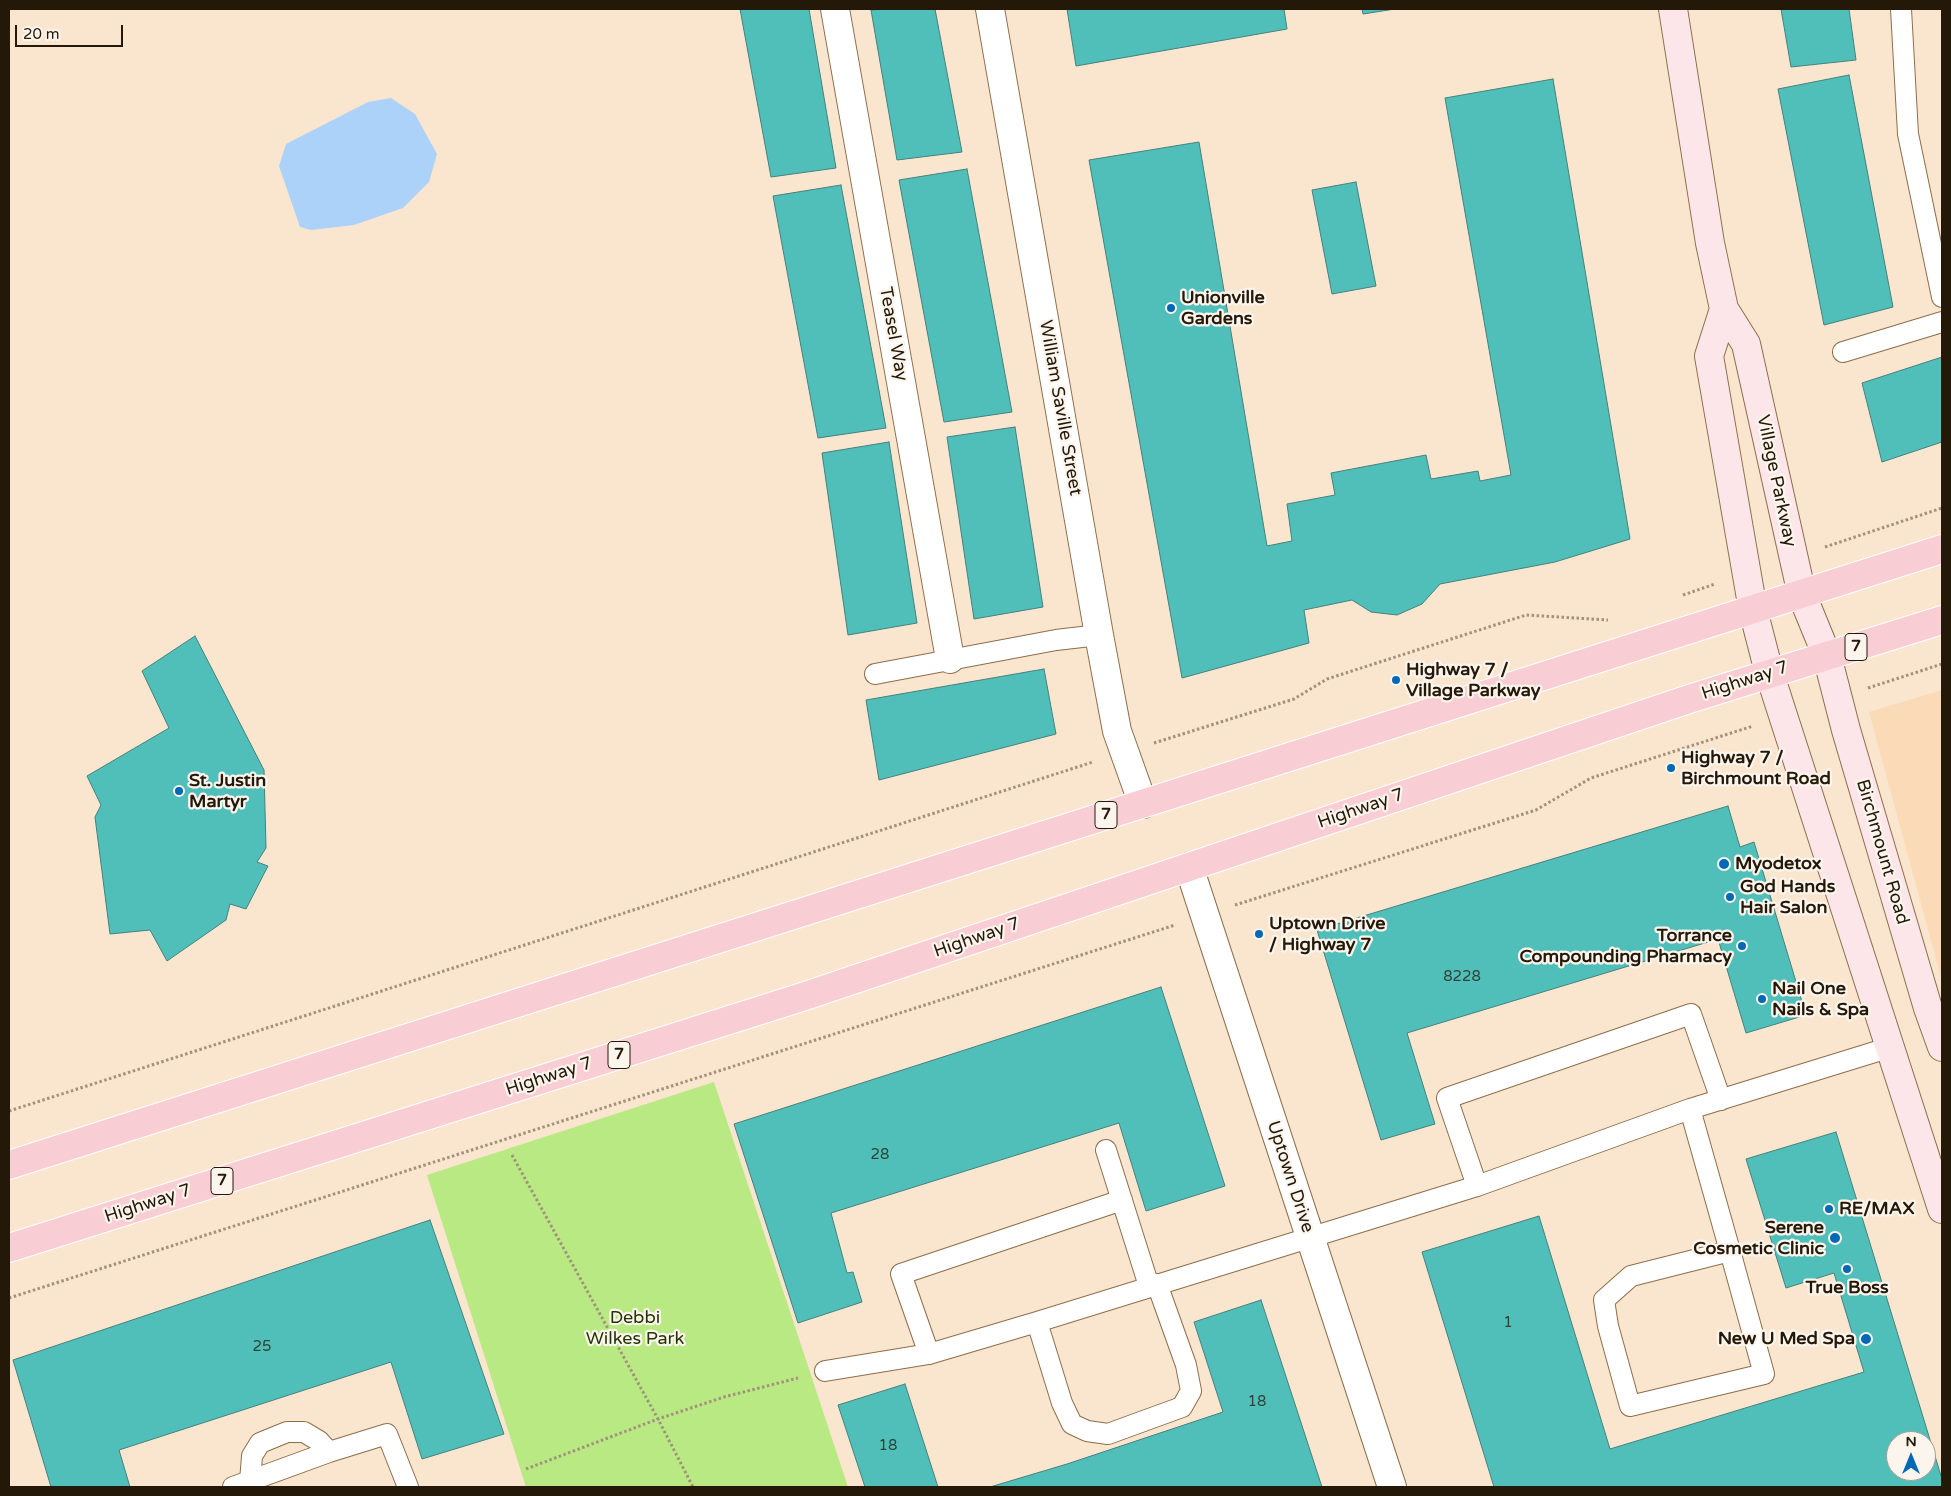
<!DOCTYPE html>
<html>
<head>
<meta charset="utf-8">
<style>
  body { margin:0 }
  #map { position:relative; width:1951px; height:1496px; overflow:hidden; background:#fae5ce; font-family:"Varela Round",sans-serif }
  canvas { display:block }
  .frame { position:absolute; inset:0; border:10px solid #241809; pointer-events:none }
  .north { position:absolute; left:1886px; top:1431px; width:50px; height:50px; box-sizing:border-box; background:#fcf5ed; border:1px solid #a69d92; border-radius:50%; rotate:0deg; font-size:14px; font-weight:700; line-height:20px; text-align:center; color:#241809 }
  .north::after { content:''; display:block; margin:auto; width:18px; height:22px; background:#0068b4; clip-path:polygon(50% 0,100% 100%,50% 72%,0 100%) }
  .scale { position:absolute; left:15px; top:25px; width:108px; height:22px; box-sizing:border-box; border:2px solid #241809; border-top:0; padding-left:6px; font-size:15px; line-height:18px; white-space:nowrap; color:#241809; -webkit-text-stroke:4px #fcf5ed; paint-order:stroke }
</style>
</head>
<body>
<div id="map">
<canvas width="1951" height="1496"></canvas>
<div class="frame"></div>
<div class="north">N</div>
<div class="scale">20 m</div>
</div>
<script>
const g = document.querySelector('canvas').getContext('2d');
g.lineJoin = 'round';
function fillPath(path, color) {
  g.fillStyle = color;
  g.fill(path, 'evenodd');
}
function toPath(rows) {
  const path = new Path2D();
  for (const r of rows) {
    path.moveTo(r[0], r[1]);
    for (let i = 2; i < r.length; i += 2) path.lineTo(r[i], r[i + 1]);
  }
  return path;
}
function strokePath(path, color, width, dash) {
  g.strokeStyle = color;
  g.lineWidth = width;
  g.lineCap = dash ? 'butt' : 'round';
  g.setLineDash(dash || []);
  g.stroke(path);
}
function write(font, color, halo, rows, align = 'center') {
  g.font = font + ' "Varela Round",sans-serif';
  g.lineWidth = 4.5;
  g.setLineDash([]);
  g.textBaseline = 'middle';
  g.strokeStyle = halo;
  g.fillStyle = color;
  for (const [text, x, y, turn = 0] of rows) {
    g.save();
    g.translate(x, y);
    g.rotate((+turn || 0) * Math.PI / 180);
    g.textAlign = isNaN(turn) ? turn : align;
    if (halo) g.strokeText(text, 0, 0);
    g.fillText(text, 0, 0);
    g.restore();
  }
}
const built = toPath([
  [1942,690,1942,981,1869,712]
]);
const green = toPath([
  [714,1082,848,1487,526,1487,427,1175]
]);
const water = toPath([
  [391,98,415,114,437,154,429,182,403,208,354,225,311,230,300,227,279,166,286,144,368,102]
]);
const building = toPath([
  [740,9,809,9,836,168,771,177,740,9],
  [884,9,935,9,962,152,897,160,871,10,884,9],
  [1067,9,1284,9,1287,29,1076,66,1067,9],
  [1362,9,1395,9,1363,14,1362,9],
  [1781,9,1849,9,1856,60,1791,67,1781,9],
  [1849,75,1893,307,1824,325,1778,89,1849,75],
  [1553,79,1630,539,1555,562,1440,584,1422,604,1397,615,1371,612,1352,600,1304,610,1309,643,1182,678,1089,160,1199,142,1267,546,1292,541,1287,504,1335,495,1331,473,1426,455,1431,479,1478,471,1480,481,1511,475,1445,98,1553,79],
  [967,169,1012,412,944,422,899,180,967,169],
  [1356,182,1376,286,1332,294,1312,190,1356,182],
  [841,185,886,428,818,438,773,196,841,185],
  [1942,357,1942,442,1882,462,1862,383,1942,357],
  [1015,427,1043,607,974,619,947,437,1015,427],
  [889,442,917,623,848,635,822,453,889,442],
  [195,636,264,770,266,848,257,862,268,866,246,909,230,904,226,920,167,961,150,930,110,934,95,817,101,805,87,776,169,728,142,671,195,636],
  [1044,669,1056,734,879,780,866,700,1044,669],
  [1728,806,1740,847,1754,842,1806,1015,1746,1033,1718,939,1407,1033,1435,1124,1381,1140,1317,930,1728,806],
  [1161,987,1225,1186,1146,1211,1119,1123,831,1213,847,1273,853,1272,862,1302,798,1323,734,1124,1161,987],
  [1836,1132,1942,1479,1942,1487,1494,1487,1422,1252,1539,1216,1610,1449,1864,1372,1834,1273,1786,1288,1746,1159,1836,1132],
  [1896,1441,1926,1441,1926,1471,1896,1471,1896,1441],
  [430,1220,504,1434,422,1459,391,1362,119,1450,130,1487,51,1487,13,1360,430,1220],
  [1261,1300,1322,1487,990,1487,1067,1464,1223,1412,1194,1322,1261,1300],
  [905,1384,938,1487,865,1487,838,1405,905,1384]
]);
const path = toPath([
  [1825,547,1942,508],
  [1683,595,1715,584],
  [1868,688,1942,664],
  [1154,743,1294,699,1327,679,1526,615,1608,620],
  [1235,905,1536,810,1591,778,1753,726],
  [9,1111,1093,762],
  [512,1155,658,1419,693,1487],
  [9,1298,1175,925],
  [526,1469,658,1419,724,1397,798,1378]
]);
const service = toPath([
  [1901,9,1908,134,1942,297],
  [1843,352,1942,322],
  [875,674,1056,640,1099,635],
  [1690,1109,1730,1251,1764,1374,1630,1406,1608,1326,1604,1300,1631,1276,1730,1251],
  [1106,1150,1149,1286],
  [1477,1186,1447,1098,1691,1014,1721,1100],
  [1037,1322,1062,1403,1072,1424,1087,1431,1108,1434,1182,1407,1191,1391,1186,1365,1157,1284],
  [929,1354,901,1274,1122,1200],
  [825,1371,929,1354,1037,1322,1477,1186,1690,1109,1891,1047],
  [250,1482,252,1456,260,1443,287,1432,304,1432,319,1441,329,1452],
  [233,1487,329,1452,387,1434,408,1487]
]);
const minor = toPath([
  [835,9,950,659],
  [990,9,1099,635,1117,731,1143,804],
  [1189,867,1392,1487]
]);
const secondary = toPath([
  [1673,9,1710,243,1724,309,1746,344,1802,595,1827,656,1846,730,1928,1008,1942,1047],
  [1724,309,1709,356,1753,610,1769,672,1942,1209]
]);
const primary = toPath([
  [9,1165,1942,549],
  [9,1248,802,997,1689,699,1942,620]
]);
const markers = [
  [1171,308,5,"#0068b4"],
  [1396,680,5,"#0068b4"],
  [1671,768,5,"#0068b4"],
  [179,791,5,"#0068b4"],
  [1724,864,6,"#0068b4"],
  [1730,897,5,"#0068b4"],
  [1259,934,5,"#0068b4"],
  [1742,946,5,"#0068b4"],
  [1762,999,5,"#0068b4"],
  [1829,1209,5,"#0068b4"],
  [1835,1238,6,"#0068b4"],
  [1847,1269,5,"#0068b4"],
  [1866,1339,6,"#0068b4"]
];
const numberNames = [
  ["8228",1462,977],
  ["28",880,1155],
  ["1",1508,1323],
  ["25",262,1347],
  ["18",1257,1402],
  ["18",888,1446]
];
const shields = [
  [1856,647,22],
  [1106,815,22],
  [619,1055,22],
  [222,1181,22]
];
const shieldNames = [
  ["7",1856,647],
  ["7",1106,815],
  ["7",619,1055],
  ["7",222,1181]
];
const poiNames = [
  ["Unionville",1181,298],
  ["Gardens",1181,319],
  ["Highway 7 /",1406,670],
  ["Village Parkway",1406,691],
  ["Highway 7 /",1681,758],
  ["Birchmount Road",1681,779],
  ["St. Justin",189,781],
  ["Martyr",189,802],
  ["Myodetox",1735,864],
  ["God Hands",1740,887],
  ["Hair Salon",1740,908],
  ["Uptown Drive",1269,924],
  ["/ Highway 7",1269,945],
  ["Torrance",1732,936,"right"],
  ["Compounding Pharmacy",1732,957,"right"],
  ["Nail One",1772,989],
  ["Nails & Spa",1772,1010],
  ["RE/MAX",1839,1209],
  ["Serene",1824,1228,"right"],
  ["Cosmetic Clinic",1824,1249,"right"],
  ["True Boss",1847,1288,"center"],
  ["New U Med Spa",1855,1339,"right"]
];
const streetNames = [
  ["Teasel Way",893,334,80],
  ["William Saville Street",1060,408,80],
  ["Village Parkway",1776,481,78],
  ["Highway 7",1745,681,-18],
  ["Highway 7",1361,809,-19],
  ["Birchmount Road",1882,852,74],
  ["Highway 7",977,938,-19],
  ["Highway 7",549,1077,-18],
  ["Uptown Drive",1290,1177,72],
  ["Highway 7",148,1204,-18]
];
const parkNames = [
  ["Debbi",635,1318],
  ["Wilkes Park",635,1339]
];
fillPath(built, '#fbdbb7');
fillPath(green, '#b8e982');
fillPath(water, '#add2f9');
fillPath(building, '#50bfb9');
strokePath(building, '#44817d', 1);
strokePath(service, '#8d6e4b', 22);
strokePath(minor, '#8d6e4b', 30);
strokePath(secondary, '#8d6e4b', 30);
strokePath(primary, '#fff', 30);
strokePath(path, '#a2917d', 3, [2.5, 2.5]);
strokePath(service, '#fff', 20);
strokePath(minor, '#fff', 28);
strokePath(secondary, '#fce6e9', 28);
strokePath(primary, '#f8cdd4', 28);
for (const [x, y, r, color] of markers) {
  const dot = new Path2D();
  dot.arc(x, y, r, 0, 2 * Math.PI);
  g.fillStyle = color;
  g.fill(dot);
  strokePath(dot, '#fcf5ed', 2);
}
write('15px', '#2f4235', null, numberNames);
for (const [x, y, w] of shields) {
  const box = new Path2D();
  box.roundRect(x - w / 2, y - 13.5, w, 27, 4);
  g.fillStyle = '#fcf5ed';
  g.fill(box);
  strokePath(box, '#241809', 1);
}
write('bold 16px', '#241809', null, shieldNames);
write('bold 18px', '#241809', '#fcf5ed', poiNames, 'left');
write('18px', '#241809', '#fcf5ed', streetNames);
write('18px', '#213602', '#fcf5ed', parkNames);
</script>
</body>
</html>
